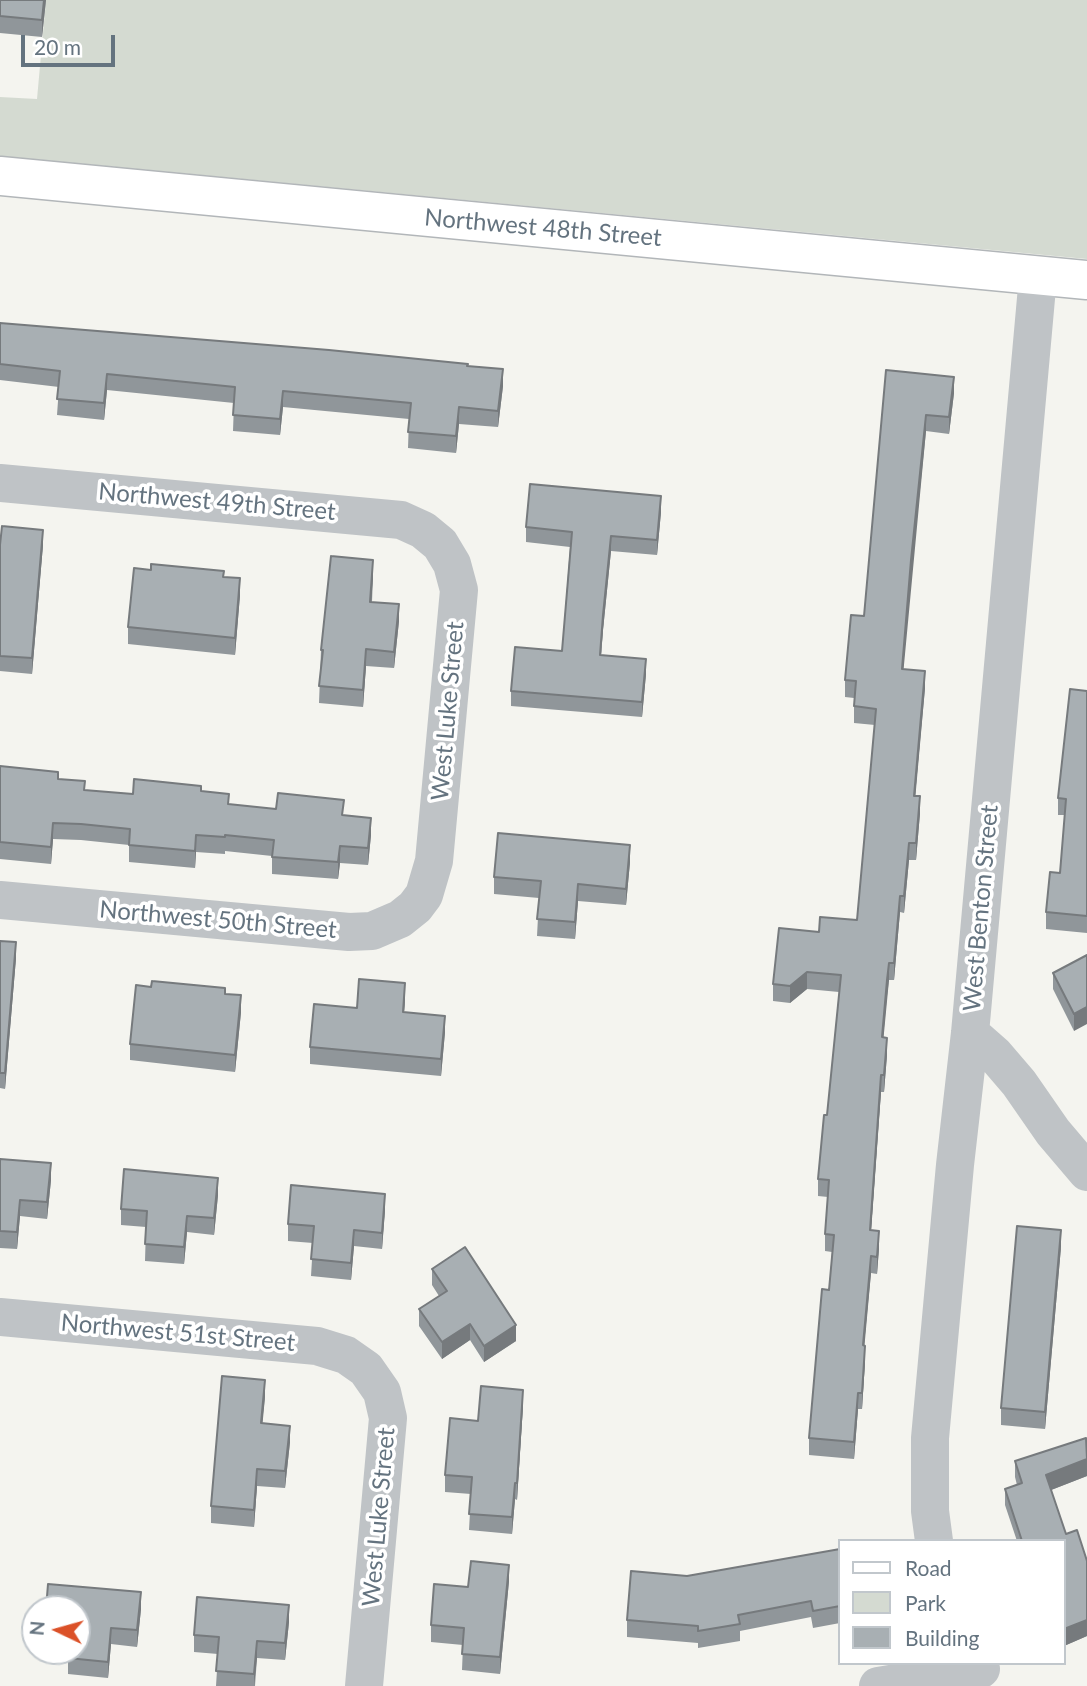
<!DOCTYPE html>
<html>
<head>
<meta charset="utf-8">
<style>
  body { margin:0 }
  #map { position:relative; width:1087px; height:1686px; overflow:hidden; background:#f4f4ef; font-family:Lato,sans-serif }
  canvas { display:block }
  .legend { position:absolute; left:838px; top:1539px; width:228px; height:126px; box-sizing:border-box; background:#fff; border:2px solid #c1c7cc; margin:0; padding:9px 12px; list-style:none; font-size:21px; color:#64737f }
  .legend li { display:flex; align-items:center; gap:14px; height:35px }
  .legend b { width:35px; border:2px solid #c1c7cc }
  .north { position:absolute; left:21px; top:1595px; width:70px; height:70px; box-sizing:border-box; background:#fff; border:2px solid #c1c7cc; border-radius:50%; rotate:275deg; font-size:19px; font-weight:700; line-height:28px; text-align:center; color:#64737f }
  .north::after { content:''; display:block; margin:auto; width:24px; height:32px; background:#db5128; clip-path:polygon(50% 0,100% 100%,50% 72%,0 100%) }
  .scale { position:absolute; left:21px; top:35px; width:94px; height:32px; box-sizing:border-box; border:4px solid #64737f; border-top:0; padding-left:9px; font-size:21px; line-height:24px; white-space:nowrap; color:#64737f; -webkit-text-stroke:5px #fff; paint-order:stroke }
</style>
</head>
<body>
<div id="map">
<canvas width="1087" height="1686"></canvas>
<ul class="legend">
<li><b style="height:9px;background:#fff"></b>Road</li>
<li><b style="height:19px;background:#d4dad1"></b>Park</li>
<li><b style="height:19px;background:#a8afb3"></b>Building</li>
</ul>
<div class="north">N</div>
<div class="scale">20 m</div>
</div>
<script>
const g = document.querySelector('canvas').getContext('2d');
g.lineJoin = 'round';
function fillPath(path, color) {
  g.fillStyle = color;
  g.fill(path, 'evenodd');
}
function toPath(rows) {
  const path = new Path2D();
  for (const r of rows) {
    path.moveTo(r[0], r[1]);
    for (let i = 2; i < r.length; i += 2) path.lineTo(r[i], r[i + 1]);
  }
  return path;
}
function strokePath(path, color, width, dash) {
  g.strokeStyle = color;
  g.lineWidth = width;
  g.lineCap = dash ? 'butt' : 'round';
  g.setLineDash(dash || []);
  g.stroke(path);
}
function write(font, color, halo, rows, align = 'center') {
  g.font = font + ' Lato,sans-serif';
  g.lineWidth = 7;
  g.setLineDash([]);
  g.textBaseline = 'middle';
  g.strokeStyle = halo;
  g.fillStyle = color;
  for (const [text, x, y, turn = 0] of rows) {
    g.save();
    g.translate(x, y);
    g.rotate((+turn || 0) * Math.PI / 180);
    g.textAlign = isNaN(turn) ? turn : align;
    if (halo) g.strokeText(text, 0, 0);
    g.fillText(text, 0, 0);
    g.restore();
  }
}
const green = toPath([
  [46,0,1087,0,1087,259,0,156,0,97,37,99]
]);
const minor = toPath([
  [0,483,401,520,423,530,440,544,452,564,459,590,434,861,424,895,415,907,400,919,372,931,349,932,0,900],
  [970,1033,995,1055,1019,1083,1053,1132,1087,1172],
  [0,1317,317,1346,346,1355,366,1369,382,1392,388,1418,364,1686],
  [934,1541,930,1511,930,1438,955,1165,970,1033,1038,276],
  [878,1686,981,1669]
]);
const major = toPath([
  [0,176,1087,280]
]);
const wall = toPath([
  [0,0,46,0,42,37,0,33],
  [0,323,468,366,503,386,498,427,459,424,456,453,408,448,409,419,283,407,280,435,233,431,234,403,107,390,104,420,57,415,59,387,0,380],
  [886,370,954,393,949,434,926,431,911,577,903,669,925,688,915,796,920,813,916,860,909,860,904,913,900,912,894,980,889,980,887,996,883,1038,887,1055,884,1092,881,1092,871,1230,879,1248,877,1274,871,1273,864,1345,865,1362,862,1409,858,1409,854,1459,809,1455,809,1438,829,1290,832,1252,825,1251,825,1234,828,1197,818,1196,818,1179,827,1115,839,992,807,989,790,1003,773,1001,773,984,819,932,857,920,875,725,854,723,854,698,845,697,845,680,864,616],
  [661,512,657,555,611,551,603,630,601,655,646,674,642,717,511,706,511,691,562,651,570,547,526,542,526,527],
  [0,545,43,545,32,674,0,671],
  [224,577,240,595,235,655,128,644,128,627],
  [373,577,372,602,399,621,394,668,366,666,363,707,319,703,321,650],
  [1087,691,1087,933,1046,929,1046,912,1060,873,1065,815,1058,815,1058,798],
  [0,766,58,779,85,790,133,794,201,791,229,804,344,816,371,835,368,865,340,863,338,879,272,874,272,856,225,851,225,854,196,852,195,868,129,862,129,845,81,840,53,839,51,864,0,859],
  [630,862,626,905,578,901,575,939,537,936,539,898,494,894,494,877],
  [0,941,16,958,5,1089,0,1088],
  [1087,955,1074,1031,1053,989,1053,973],
  [225,994,241,1012,235,1072,130,1060,130,1044],
  [405,1000,404,1012,445,1032,441,1076,310,1064,310,1047,357,1008],
  [0,1159,51,1180,47,1219,20,1216,17,1249,0,1248],
  [218,1195,214,1235,187,1232,184,1264,145,1261,146,1227,121,1225,121,1209],
  [385,1210,382,1249,354,1246,351,1280,311,1276,313,1243,288,1241,288,1224],
  [1061,1247,1045,1429,1001,1425,1001,1408],
  [432,1269,516,1341,484,1362,470,1340,442,1359,419,1326,419,1309,439,1296,432,1285],
  [265,1397,262,1423,290,1442,285,1488,257,1486,254,1527,211,1523,211,1506],
  [523,1406,517,1500,515,1499,512,1534,469,1530,471,1494,445,1492,445,1475,478,1421],
  [1087,1439,1087,1476,1051,1490,1066,1534,1087,1561,1087,1636,1064,1646,1064,1541,1017,1541,1005,1505,1005,1489,1017,1485,1015,1477,1015,1461],
  [840,1549,840,1623,813,1628,811,1617,740,1631,740,1641,698,1648,698,1643,627,1637,627,1620,687,1576],
  [509,1581,500,1674,462,1670,463,1645,431,1642,431,1625,468,1587],
  [77,1609,141,1609,137,1647,111,1644,108,1678,68,1674,68,1658],
  [289,1622,285,1660,257,1658,255,1686,216,1686,218,1654,194,1652,194,1635]
]);
const shadedWall = toPath([
  [44,0,46,0,42,37,42,20],
  [503,369,503,386,498,427,498,411],
  [107,374,107,390,104,420,104,403],
  [954,377,954,393,949,434,949,417],
  [283,391,283,407,280,435,280,419],
  [459,407,459,424,456,453,456,436],
  [926,415,926,431,902,686,902,669,911,560],
  [661,496,661,512,657,555,657,540],
  [43,530,43,545,32,674,32,658],
  [611,536,611,551,603,630,600,670,603,615],
  [373,560,373,577,370,619,370,602],
  [240,578,240,595,235,655,235,638],
  [399,604,399,621,394,668,394,652],
  [366,649,366,666,363,707,363,690],
  [646,659,646,674,642,717,642,702],
  [925,671,925,688,914,812,914,796],
  [920,796,920,813,916,860,916,843],
  [371,818,371,835,368,865,368,848],
  [53,823,53,839,51,864,51,847],
  [196,835,196,852,195,868,195,851],
  [909,843,909,860,904,913,904,896],
  [630,845,630,862,626,905,626,889],
  [340,846,340,863,338,879,338,862],
  [578,884,578,901,575,939,575,922],
  [900,896,900,912,894,980,894,963],
  [16,942,16,958,5,1089,5,1073],
  [889,963,889,980,882,1054,882,1037],
  [807,972,807,989,790,1003,790,986],
  [405,983,405,1000,403,1029,403,1012],
  [241,995,241,1012,235,1072,235,1055],
  [1087,1007,1087,1024,1074,1031,1074,1014],
  [445,1016,445,1032,441,1076,441,1059],
  [887,1038,887,1055,884,1092,884,1075],
  [881,1075,881,1092,870,1247,870,1230],
  [51,1163,51,1180,47,1219,47,1202],
  [218,1178,218,1195,214,1235,214,1218],
  [385,1194,385,1210,382,1249,382,1233],
  [20,1200,20,1216,17,1249,17,1232],
  [187,1216,187,1232,184,1264,184,1247],
  [354,1230,354,1246,351,1280,351,1263],
  [1061,1230,1061,1247,1045,1429,1045,1412],
  [879,1231,879,1248,877,1274,877,1257],
  [871,1256,871,1273,863,1362,863,1345],
  [470,1324,470,1340,442,1359,442,1342],
  [516,1325,516,1341,484,1362,484,1346],
  [865,1346,865,1362,862,1409,862,1393],
  [265,1380,265,1397,261,1440,261,1423],
  [523,1390,523,1406,517,1500,517,1483],
  [858,1393,858,1409,854,1459,854,1442],
  [290,1426,290,1442,285,1488,285,1471],
  [1087,1459,1087,1476,1046,1492,1046,1475],
  [257,1469,257,1486,254,1527,254,1510],
  [515,1483,515,1499,512,1534,512,1517],
  [509,1565,509,1581,500,1674,500,1657],
  [141,1592,141,1609,137,1647,137,1630],
  [289,1605,289,1622,285,1660,285,1643],
  [1087,1620,1087,1636,1064,1646,1064,1629],
  [111,1628,111,1644,108,1678,108,1662],
  [257,1641,257,1658,254,1686,254,1674]
]);
const building = toPath([
  [0,0,44,0,42,20,0,16,0,0],
  [0,323,329,350,468,364,467,366,503,369,498,411,459,407,456,436,408,432,411,403,283,391,280,419,233,415,235,387,107,374,104,403,57,399,60,371,0,364,0,323],
  [886,370,954,377,949,417,926,415,911,560,902,669,925,671,914,796,920,796,916,843,909,843,904,896,900,896,894,963,889,963,887,980,882,1037,887,1038,884,1075,881,1075,870,1230,879,1231,877,1257,871,1256,863,1345,865,1346,862,1393,858,1393,854,1442,809,1438,822,1289,829,1290,834,1235,825,1234,829,1180,818,1179,824,1115,827,1115,841,975,807,972,790,986,773,984,779,928,819,932,820,917,857,920,876,709,854,706,856,681,845,680,851,615,864,616,886,370],
  [530,484,661,496,657,540,611,536,603,615,600,655,646,659,642,702,511,691,515,647,562,651,572,532,526,527,530,484],
  [2,526,43,530,32,658,0,656,0,545,2,526],
  [331,556,373,560,370,602,399,604,394,652,366,649,363,690,319,686,323,650,321,650,331,556],
  [151,564,224,571,223,577,240,578,235,638,128,627,134,568,151,570,151,564],
  [1070,689,1087,691,1087,916,1046,912,1050,872,1060,873,1066,799,1058,798,1070,689],
  [0,766,58,772,58,779,85,781,84,790,133,794,134,779,201,786,201,791,229,794,228,804,276,809,278,793,344,800,342,815,371,818,368,848,340,846,338,862,272,857,274,840,225,835,225,837,196,835,195,851,129,845,130,829,81,824,53,823,51,847,0,842,0,766],
  [498,833,630,845,626,889,578,884,575,922,537,919,541,881,494,877,498,833],
  [0,941,16,942,5,1073,0,1073,0,941],
  [1087,955,1087,1007,1074,1014,1053,973,1087,955],
  [359,979,405,983,403,1012,445,1016,441,1059,310,1047,314,1004,357,1008,359,979],
  [152,981,225,988,225,994,241,995,235,1055,130,1044,136,985,151,987,152,981],
  [0,1159,51,1163,47,1202,20,1200,17,1232,0,1231,0,1159],
  [124,1169,218,1178,214,1218,187,1216,184,1247,145,1244,147,1211,121,1209,124,1169],
  [291,1185,385,1194,382,1233,354,1230,351,1263,311,1259,314,1226,288,1224,291,1185],
  [1017,1226,1061,1230,1045,1412,1001,1408,1017,1226],
  [465,1247,516,1325,484,1346,470,1324,442,1342,419,1309,447,1291,432,1269,465,1247],
  [222,1376,265,1380,261,1423,290,1426,285,1471,257,1469,254,1510,211,1506,222,1376],
  [481,1386,523,1390,517,1483,515,1483,512,1517,469,1514,472,1477,445,1475,450,1418,478,1421,481,1386],
  [1086,1438,1087,1459,1046,1475,1066,1534,1077,1530,1087,1561,1087,1620,1064,1629,1064,1541,1022,1541,1005,1489,1022,1483,1015,1461,1086,1438],
  [840,1549,840,1606,813,1611,811,1601,738,1615,740,1624,698,1631,698,1626,627,1620,631,1571,687,1576,840,1549],
  [471,1561,509,1565,500,1657,462,1654,464,1628,431,1625,434,1584,468,1587,471,1561],
  [48,1584,141,1592,137,1630,111,1628,108,1662,68,1658,68,1651,77,1651,77,1609,46,1609,48,1584],
  [197,1597,289,1605,285,1643,257,1641,254,1674,216,1671,219,1637,194,1635,197,1597]
]);
const streetNames = [
  ["Northwest 48th Street",543,228,5],
  ["Northwest 49th Street",217,502,5],
  ["West Luke Street",448,711,-85],
  ["West Benton Street",981,908,-85],
  ["Northwest 50th Street",218,920,5],
  ["Northwest 51st Street",178,1333,5],
  ["West Luke Street",379,1517,-85]
];
fillPath(green, '#d4dad1');
strokePath(major, '#b2b6b9', 41);
strokePath(minor, '#bfc3c6', 38);
strokePath(major, '#fff', 38);
fillPath(wall, '#90969a');
fillPath(shadedWall, '#767a7d');
fillPath(building, '#a8afb3');
strokePath(building, '#767a7d', 2);
write('24px', '#64737f', '#fff', streetNames);
</script>
</body>
</html>
